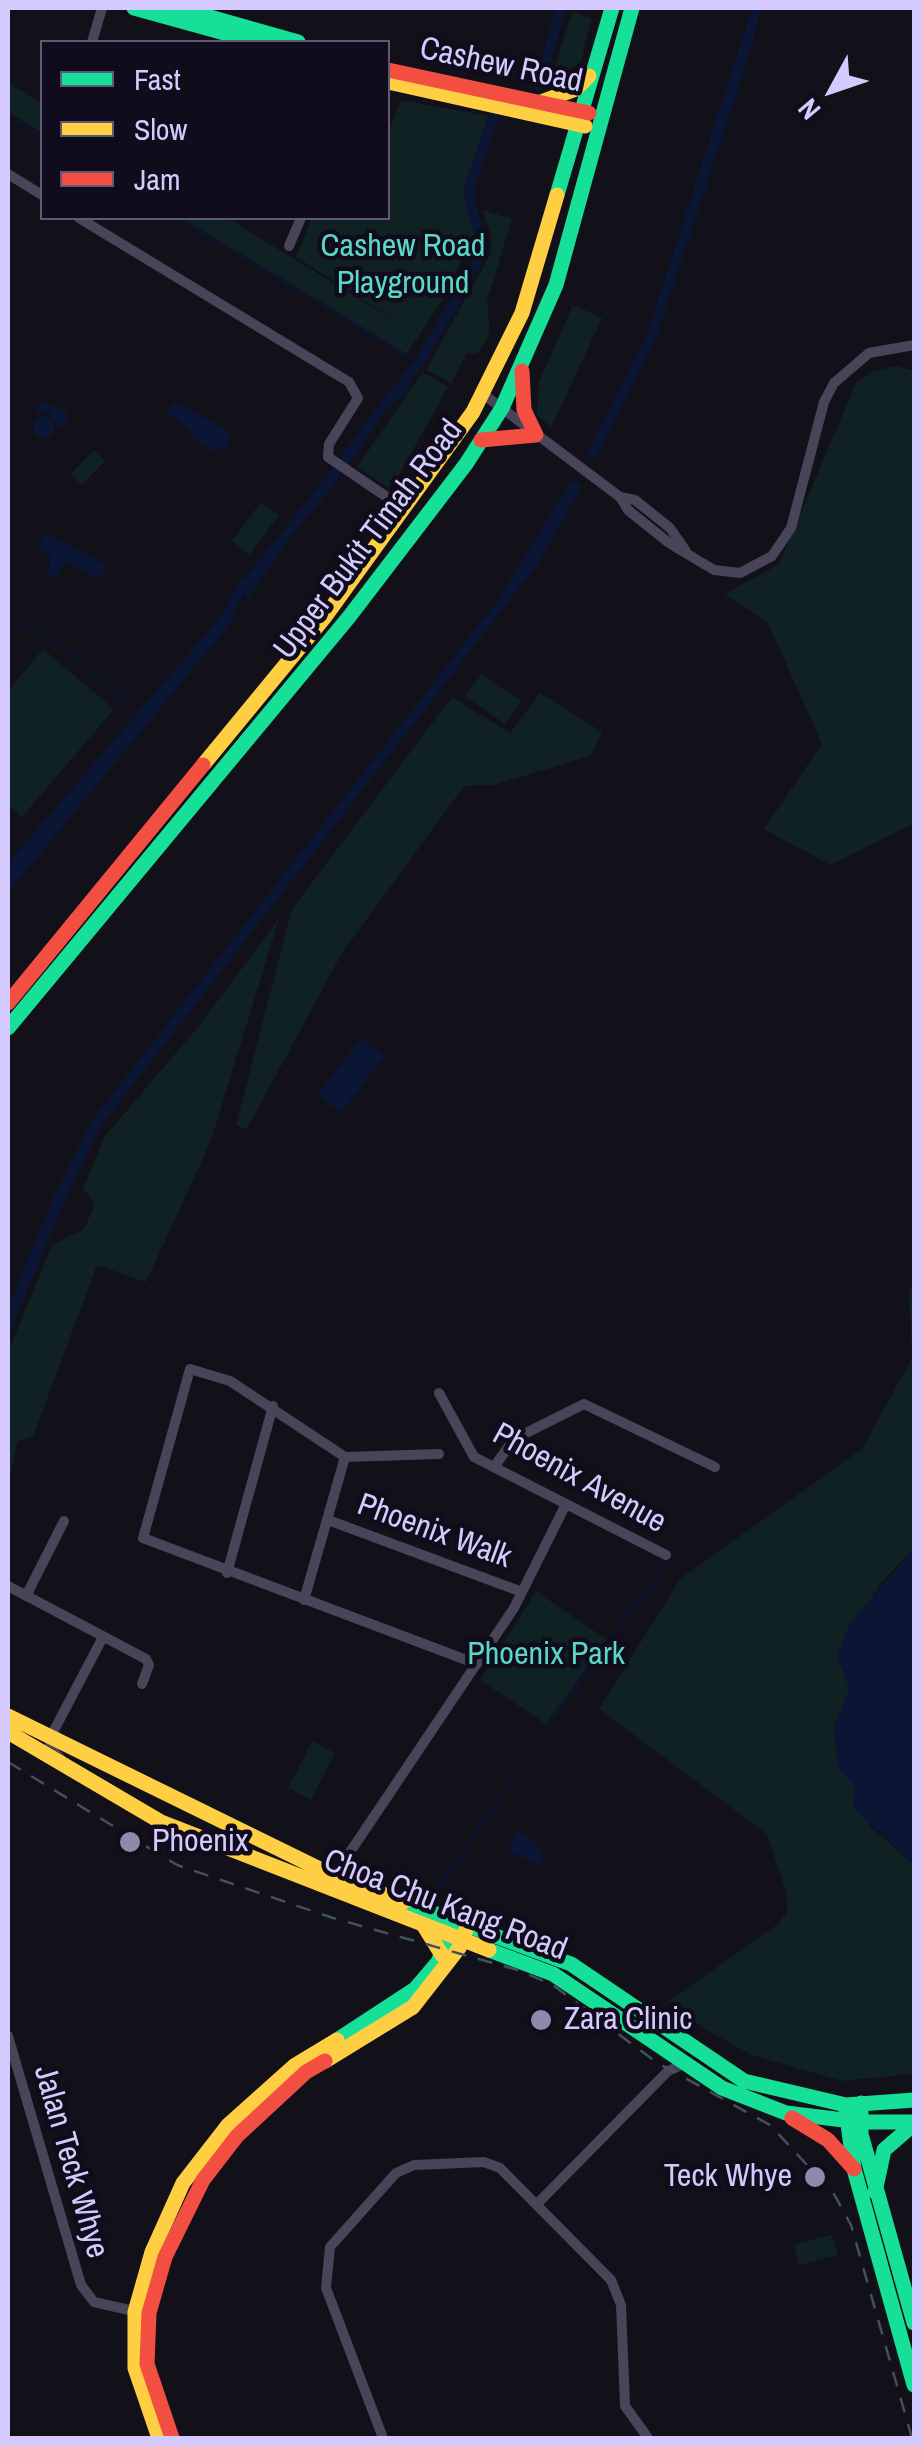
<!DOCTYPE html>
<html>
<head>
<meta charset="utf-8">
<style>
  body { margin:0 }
  #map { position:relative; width:922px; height:2446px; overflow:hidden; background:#121018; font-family:"Archivo Narrow",sans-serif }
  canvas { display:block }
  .frame { position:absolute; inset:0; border:10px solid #d5cafd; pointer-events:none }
  .legend { position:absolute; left:40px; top:40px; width:350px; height:180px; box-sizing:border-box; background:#110c1c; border:2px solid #5f5876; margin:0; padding:12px 18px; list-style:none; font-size:30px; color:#d5cafd }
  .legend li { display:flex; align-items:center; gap:20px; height:50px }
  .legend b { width:50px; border:2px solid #5f5876 }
  .north { position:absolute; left:782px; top:40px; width:100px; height:100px; -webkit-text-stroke:8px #110c1c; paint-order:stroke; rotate:230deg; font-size:28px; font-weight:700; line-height:40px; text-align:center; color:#d5cafd }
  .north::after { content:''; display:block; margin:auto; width:35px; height:45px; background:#d5cafd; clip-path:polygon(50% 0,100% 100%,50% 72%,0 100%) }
</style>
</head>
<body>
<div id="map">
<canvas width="922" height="2446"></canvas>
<div class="frame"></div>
<ul class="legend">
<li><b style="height:12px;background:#16e098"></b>Fast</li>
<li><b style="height:12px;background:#ffcf43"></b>Slow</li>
<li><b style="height:12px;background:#f24e42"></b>Jam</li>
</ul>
<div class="north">N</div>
</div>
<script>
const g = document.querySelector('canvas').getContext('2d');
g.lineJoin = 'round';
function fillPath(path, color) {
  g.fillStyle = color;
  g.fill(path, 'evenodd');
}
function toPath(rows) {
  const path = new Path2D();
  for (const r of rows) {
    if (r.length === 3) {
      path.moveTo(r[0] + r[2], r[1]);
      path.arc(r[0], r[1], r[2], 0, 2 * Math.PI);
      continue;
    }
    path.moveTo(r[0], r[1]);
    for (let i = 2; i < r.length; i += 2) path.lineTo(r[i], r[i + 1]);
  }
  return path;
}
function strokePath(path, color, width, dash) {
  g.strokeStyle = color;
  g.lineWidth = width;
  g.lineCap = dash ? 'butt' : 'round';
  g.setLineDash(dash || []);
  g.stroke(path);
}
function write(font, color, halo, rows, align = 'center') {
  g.font = font + ' "Archivo Narrow",sans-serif';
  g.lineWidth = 9;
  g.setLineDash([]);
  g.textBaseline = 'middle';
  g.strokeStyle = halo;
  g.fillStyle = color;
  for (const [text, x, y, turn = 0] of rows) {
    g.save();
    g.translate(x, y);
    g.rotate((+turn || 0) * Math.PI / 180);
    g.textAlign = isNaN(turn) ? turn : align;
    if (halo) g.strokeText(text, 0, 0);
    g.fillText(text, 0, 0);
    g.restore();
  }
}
const green = toPath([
  [572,12,592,18,581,62,559,76,552,75],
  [8,82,42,104,42,133,8,112],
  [401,100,488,116,463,192,474,234,444,297,407,354,182,218,227,218,416,333,296,257,312,218,388,218,388,133],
  [483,210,512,219,487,301,490,333,477,354,467,353,451,383,426,370,491,253,491,235],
  [573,305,602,318,551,428,537,414,539,382],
  [896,366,914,371,914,823,830,865,764,829,822,744,768,623,725,594,779,564,856,383,873,371],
  [423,372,448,387,395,482,387,487,357,467],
  [94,450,105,461,82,485,71,474],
  [261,502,279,515,249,555,232,541],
  [43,649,114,709,22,817,8,805,8,691],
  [482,674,521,701,505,724,465,696],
  [540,693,602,732,591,756,494,785,464,786,342,953,247,1129,236,1125,292,909,452,697,510,733],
  [279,919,210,1143,146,1282,97,1265,33,1436,18,1441,8,1483,8,1352,52,1245,84,1229,95,1204,83,1188,105,1136,198,1027],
  [914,1282,914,1548,880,1584,837,1656,850,1690,844,1701,854,1785,870,1826,914,1865,914,2074,842,2081,751,2055,705,2029,669,2001,778,1924,787,1912,786,1892,767,1834,599,1709,680,1579,862,1449,912,1358,909,1291],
  [536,1591,607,1640,546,1724,480,1680],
  [312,1741,335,1753,311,1800,288,1788],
  [832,2235,838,2255,799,2265,794,2245]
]);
const water = toPath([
  [752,8,762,8,745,69,656,338,595,460,586,454,647,334],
  [397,381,410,391,387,409,352,460,344,452],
  [41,400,66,411,69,416,64,425,60,428,48,411,35,413],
  [176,402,226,429,230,437,228,446,215,452,190,436,192,432,166,412],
  [44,427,11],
  [326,477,335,485,289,538,248,599,238,587],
  [572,480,582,486,538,564,102,1125,65,1200,8,1337,8,1307,54,1196,92,1120,495,604],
  [46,533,107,565,99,580,65,562,56,579,47,574,51,555,38,548],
  [226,610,234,619,8,893,8,863],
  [361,1038,385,1056,341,1113,317,1095],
  [914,1548,914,1865,853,1808,854,1785,838,1770,834,1726,850,1690,837,1656,849,1625],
  [518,1831,535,1842,544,1857,538,1865,507,1850]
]);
const stream = toPath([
  [17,121,42,136],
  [178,218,405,354],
  [8,617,60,643,125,704],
  [549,1724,662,1570,682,1556],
  [433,1895,523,1763]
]);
const canal = toPath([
  [539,86,561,8],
  [394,394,419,363,480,257,482,243,470,203,471,182,494,116],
  [323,490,354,448],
  [222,625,244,583]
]);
const street = toPath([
  [92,42,102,8],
  [8,174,42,195],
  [79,218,349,382,358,398,329,444,328,457,403,508],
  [289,246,301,218],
  [483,394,620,497,628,510,669,543,714,570,740,573,772,556,791,528,824,402,834,383,869,353,914,345],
  [620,497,635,500,670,528,686,551],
  [439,1393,474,1457,666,1555],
  [439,1454,345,1457,230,1381,190,1369,143,1538,477,1664],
  [494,1467,514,1439,584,1404,715,1467],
  [328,1520,522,1592],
  [227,1573,273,1406],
  [8,1586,146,1659,149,1665,142,1684],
  [26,1596,64,1521],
  [304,1600,345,1457],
  [60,1758,50,1748,50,1738,103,1637],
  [334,1876,514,1608,566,1504],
  [8,2036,81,2285,94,2302,138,2312],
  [537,2204,668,2071,684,2064],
  [383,2438,326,2288,330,2247,396,2173,414,2165,484,2162,500,2168,611,2280,621,2305,625,2406,648,2438]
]);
const fast = toPath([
  [134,8,257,42],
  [178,8,298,42],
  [557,195,612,8],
  [8,1028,349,617,466,464,502,408,556,285,632,8],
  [404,1902,571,1964,744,2081,846,2105,914,2100],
  [489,1950,553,1974,722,2088,786,2113,860,2122,914,2122],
  [337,2040,415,1989,438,1962,454,1924],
  [861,2103,861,2134,914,2323],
  [846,2109,854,2169,914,2385],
  [875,2192,884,2150,914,2124]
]);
const slow = toPath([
  [388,82,585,126],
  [541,102,576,89,589,76],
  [203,765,324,618,473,412,522,313,557,195],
  [8,1716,334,1876,404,1902],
  [8,1732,161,1822,489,1950],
  [424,1926,442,1955],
  [325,2061,413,2007,459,1948,467,1927],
  [159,2438,135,2368,135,2312,152,2252,183,2183,228,2125,294,2066,337,2040]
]);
const jam = toPath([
  [388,70,589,113],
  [481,440,536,435,524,410,522,371],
  [8,1003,203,765],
  [792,2118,828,2140,854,2169],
  [172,2438,147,2364,149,2313,165,2257,203,2180,237,2136,306,2072,325,2061]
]);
const rail = toPath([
  [8,1762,177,1865,333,1918,518,1970,553,1985,656,2062,770,2125,834,2194,851,2225,912,2438]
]);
const markers = [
  [130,1842,12,"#9189ad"],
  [541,2020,12,"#9189ad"],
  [815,2177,12,"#9189ad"]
];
const streetNames = [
  ["Cashew Road",501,66,12],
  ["Upper Bukit Timah Road",369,540,-53],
  ["Phoenix Avenue",579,1479,29],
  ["Phoenix Walk",434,1532,20],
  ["Choa Chu Kang Road",445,1906,21],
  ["Jalan Teck Whye",70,2162,74]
];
const parkNames = [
  ["Cashew Road",403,247],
  ["Playground",403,284],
  ["Phoenix Park",546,1655]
];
const poiNames = [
  ["Phoenix",152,1842],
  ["Zara Clinic",564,2020],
  ["Teck Whye",792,2177,"right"]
];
fillPath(green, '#102124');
fillPath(water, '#0b1534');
strokePath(stream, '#0b1534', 2.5);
strokePath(canal, '#0b1534', 10);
strokePath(street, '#484559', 10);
strokePath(fast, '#16e098', 15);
strokePath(slow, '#ffcf43', 15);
strokePath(jam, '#f24e42', 15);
strokePath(rail, '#415162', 2.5, [15, 12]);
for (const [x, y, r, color] of markers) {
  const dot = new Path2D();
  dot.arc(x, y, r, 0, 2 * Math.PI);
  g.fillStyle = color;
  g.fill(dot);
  strokePath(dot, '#110c1c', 4);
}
write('32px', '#d5cafd', '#110c1c', streetNames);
write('32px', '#5ad8c7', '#110c1c', parkNames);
write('32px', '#d5cafd', '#110c1c', poiNames, 'left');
</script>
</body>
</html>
